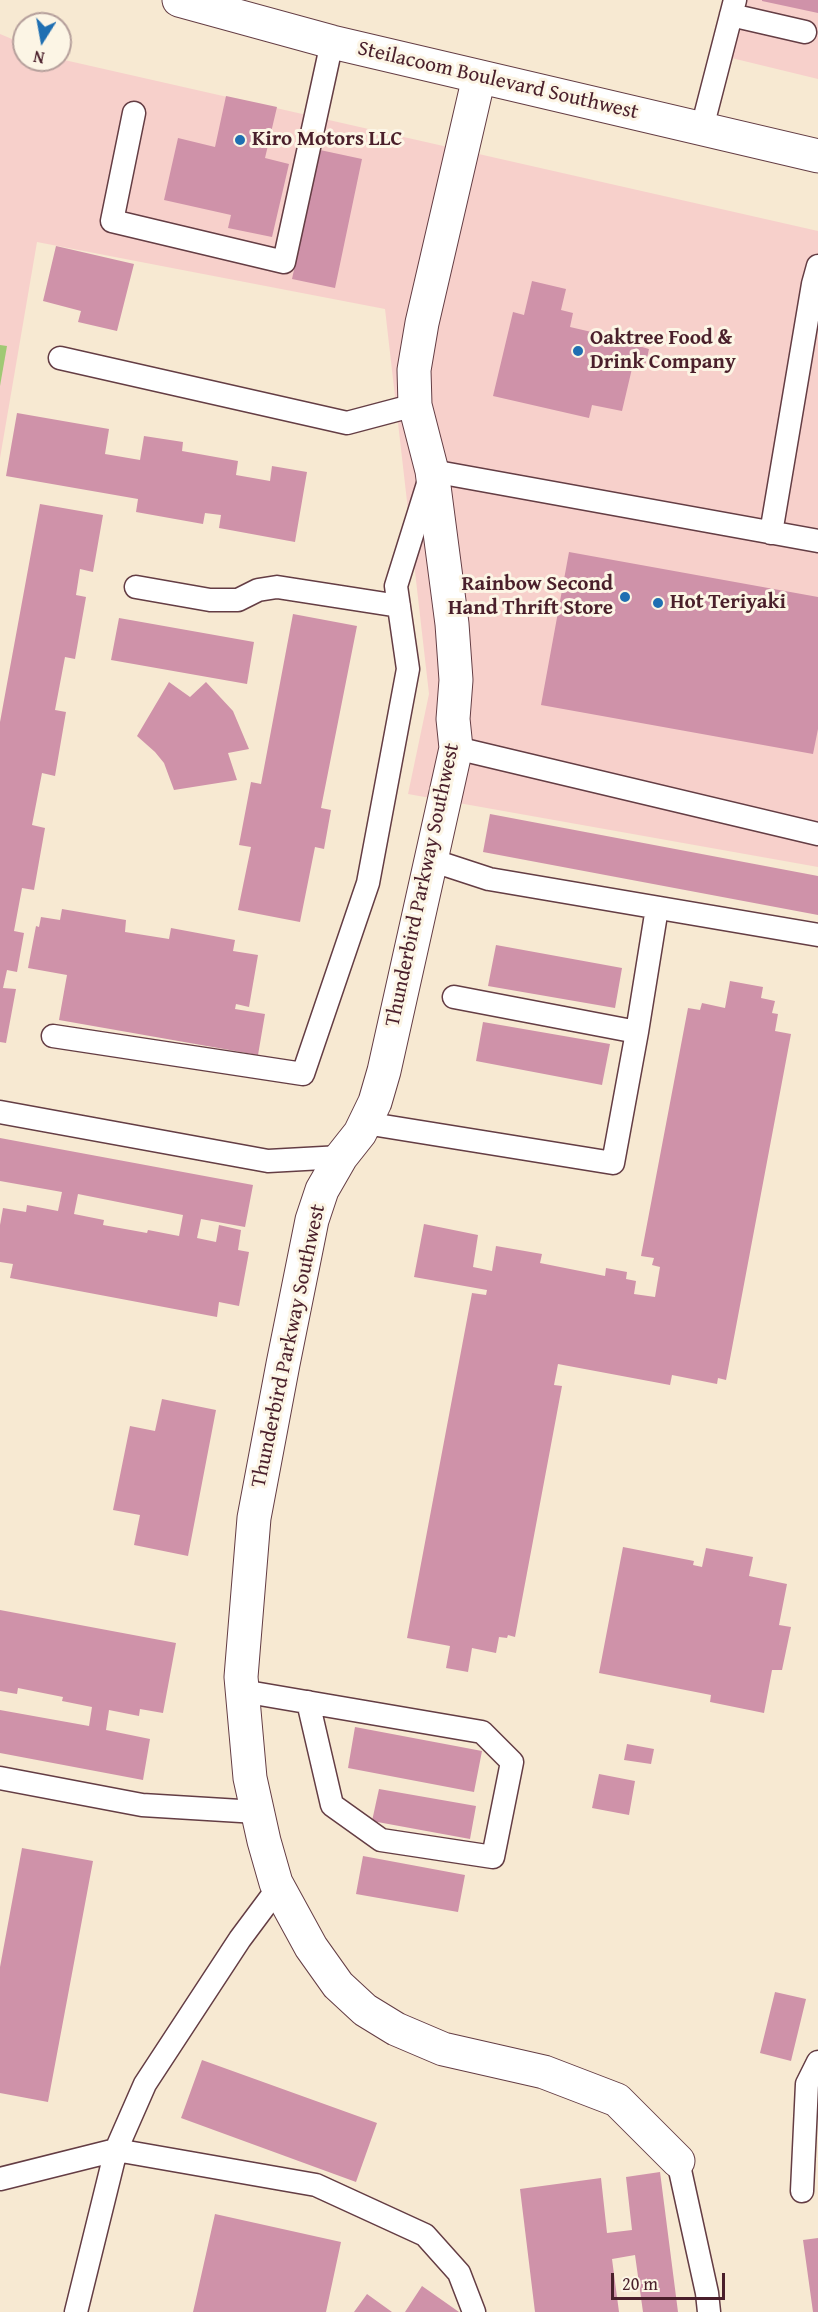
<!DOCTYPE html>
<html>
<head>
<meta charset="utf-8">
<style>
  body { margin:0 }
  #map { position:relative; width:818px; height:2312px; overflow:hidden; background:#f7e9d2; font-family:"Gentium Book Plus",serif }
  canvas { display:block }
  .north { position:absolute; left:12px; top:12px; width:60px; height:60px; box-sizing:border-box; background:#fcf5e5; border:2px solid #b59f9b; border-radius:50%; rotate:191deg; font-size:16px; font-weight:700; line-height:24px; text-align:center; color:#4a1f2b }
  .north::after { content:''; display:block; margin:auto; width:21px; height:27px; background:#1f6fb2; clip-path:polygon(50% 0,100% 100%,50% 72%,0 100%) }
  .scale { position:absolute; left:611px; top:2273px; width:114px; height:27px; box-sizing:border-box; border:3px solid #4a1f2b; border-top:0; padding-left:8px; font-size:18px; line-height:21px; white-space:nowrap; color:#4a1f2b; -webkit-text-stroke:4px #fcf5e5; paint-order:stroke }
</style>
</head>
<body>
<div id="map">
<canvas width="818" height="2312"></canvas>
<div class="north">N</div>
<div class="scale">20 m</div>
</div>
<script>
const g = document.querySelector('canvas').getContext('2d');
g.lineJoin = 'round';
function fillPath(path, color) {
  g.fillStyle = color;
  g.fill(path, 'evenodd');
}
function toPath(rows) {
  const path = new Path2D();
  for (const r of rows) {
    path.moveTo(r[0], r[1]);
    for (let i = 2; i < r.length; i += 2) path.lineTo(r[i], r[i + 1]);
  }
  return path;
}
function strokePath(path, color, width, dash) {
  g.strokeStyle = color;
  g.lineWidth = width;
  g.lineCap = dash ? 'butt' : 'round';
  g.setLineDash(dash || []);
  g.stroke(path);
}
function write(font, color, halo, rows, align = 'center') {
  g.font = font + ' "Gentium Book Plus",serif';
  g.lineWidth = 6;
  g.setLineDash([]);
  g.textBaseline = 'middle';
  g.strokeStyle = halo;
  g.fillStyle = color;
  for (const [text, x, y, turn = 0] of rows) {
    g.save();
    g.translate(x, y);
    g.rotate((+turn || 0) * Math.PI / 180);
    g.textAlign = isNaN(turn) ? turn : align;
    if (halo) g.strokeText(text, 0, 0);
    g.fillText(text, 0, 0);
    g.restore();
  }
}
const built = toPath([
  [724,0,818,0,818,79,711,53],
  [0,34,24,44,24,60,60,59,818,231,818,867,408,794,429,694,385,309,37,242,0,458]
]);
const green = toPath([
  [0,345,7,346,0,386]
]);
const building = toPath([
  [762,0,818,0,818,13,762,1],
  [226,96,277,107,265,158,289,164,272,237,228,228,231,215,164,200,178,138,215,147],
  [320,150,362,159,335,288,292,279],
  [56,246,134,264,117,331,78,322,81,311,43,301],
  [532,281,566,289,561,310,573,313,570,327,639,343,639,346,649,349,646,363,634,360,622,411,592,405,589,418,493,396,513,312,524,315],
  [17,413,109,429,105,454,140,460,144,436,183,442,182,451,238,461,236,475,270,481,272,466,307,472,295,542,219,528,221,515,205,513,203,524,136,512,138,499,6,476],
  [40,504,103,515,93,572,80,569,76,595,86,597,75,659,65,657,55,710,66,712,55,776,42,773,32,825,45,828,34,890,22,888,14,931,24,933,17,972,7,970,3,988,16,989,6,1043,0,1042,0,722],
  [569,552,818,597,818,729,813,754,541,705],
  [293,614,357,626,321,808,331,810,324,849,315,847,300,922,238,910,251,847,239,845,251,782,261,784],
  [119,618,254,642,247,684,111,660],
  [169,682,190,697,206,682,233,711,249,749,228,753,237,780,174,790,164,763,155,752,137,736],
  [490,814,818,876,818,915,483,852],
  [62,909,126,920,125,932,169,939,171,928,235,940,233,951,258,955,249,1007,236,1004,235,1009,265,1014,258,1055,59,1020,67,975,28,968,36,926,39,927,41,917,60,920],
  [496,945,622,968,615,1008,488,986],
  [730,981,763,987,761,998,775,1001,772,1013,778,1014,775,1031,791,1034,726,1380,718,1378,717,1384,672,1375,670,1385,558,1364,554,1385,562,1386,515,1637,508,1635,507,1638,499,1637,496,1653,472,1648,468,1672,446,1668,450,1646,407,1638,472,1293,486,1295,487,1290,414,1277,424,1224,478,1235,473,1267,492,1271,496,1246,542,1254,540,1263,605,1276,606,1268,627,1272,626,1279,636,1281,634,1294,655,1297,660,1267,652,1265,654,1258,641,1256,688,1008,700,1010,702,1003,725,1008],
  [483,1022,610,1044,602,1085,476,1061],
  [0,1138,253,1185,245,1227,201,1219,197,1238,216,1242,219,1225,241,1230,238,1250,249,1252,239,1306,219,1302,217,1317,10,1278,13,1264,0,1262,0,1225,3,1208,26,1212,27,1205,58,1211,62,1192,0,1181],
  [78,1194,183,1215,179,1236,148,1230,147,1233,103,1225,104,1220,74,1214],
  [162,1399,216,1410,188,1556,134,1545,140,1515,113,1510,130,1426,155,1431],
  [623,1547,694,1561,693,1565,702,1567,706,1548,753,1557,749,1576,787,1584,779,1625,791,1627,782,1670,772,1670,764,1713,710,1702,711,1695,599,1673],
  [0,1610,176,1643,163,1713,140,1709,139,1716,109,1710,106,1730,150,1739,143,1780,0,1753,0,1710,89,1726,92,1707,62,1701,63,1697,18,1688,17,1694,0,1691],
  [355,1727,482,1751,474,1792,348,1768],
  [627,1744,654,1749,651,1764,624,1760],
  [599,1774,635,1781,629,1815,592,1808],
  [379,1789,476,1806,470,1839,372,1821],
  [22,1848,93,1861,48,2102,0,2093,0,1967],
  [363,1856,465,1875,458,1912,356,1894],
  [775,1992,806,1999,791,2061,760,2053],
  [202,2060,377,2123,356,2182,181,2118],
  [660,2172,678,2312,643,2312,635,2255,612,2259,619,2312,535,2312,520,2189,601,2178,607,2233,632,2230,626,2177],
  [215,2214,341,2242,326,2312,193,2312],
  [818,2238,818,2312,813,2312,803,2240],
  [422,2286,459,2312,405,2312],
  [367,2294,392,2312,354,2312]
]);
const service = toPath([
  [731,15,805,32],
  [134,113,112,221,284,262,332,42],
  [702,128,735,0],
  [60,358,347,423,415,405],
  [771,533,813,284,818,266],
  [136,587,210,600,238,600,258,590,277,587,399,606],
  [456,748,818,834],
  [431,860,489,879,818,935],
  [454,997,637,1032,657,908],
  [53,1036,303,1074,368,883,408,669,396,586,432,471,818,541],
  [0,1112,268,1161,341,1157],
  [365,1123,613,1163,637,1032],
  [242,1691,482,1732,512,1762,493,1857,381,1840,332,1805,308,1702],
  [0,1778,142,1805,257,1812],
  [678,2161,707,2293,709,2312],
  [0,2179,116,2150,145,2084,240,1939,278,1888],
  [802,2191,807,2084,818,2062],
  [76,2312,116,2150,316,2185,425,2235,459,2273,474,2312]
]);
const minor = toPath([
  [479,77,422,323,414,370,415,405,432,471,452,624,456,680,453,719,456,748,384,1071,375,1102,360,1133,341,1157,322,1190,312,1220,283,1364,254,1518,241,1677,250,1778,264,1841,276,1883,311,1947,338,1985,365,2010,396,2029,443,2049,544,2072,617,2100,678,2161]
]);
const primary = toPath([
  [179,0,332,42,818,156]
]);
const markers = [
  [240,140,6,"#1f6fb2"],
  [578,351,6,"#1f6fb2"],
  [625,597,6,"#1f6fb2"],
  [658,603,6,"#1f6fb2"]
];
const streetNames = [
  ["Steilacoom Boulevard Southwest",498,81,13],
  ["Thunderbird Parkway Southwest",423,885,-78],
  ["Thunderbird Parkway Southwest",289,1346,-78]
];
const poiNames = [
  ["Kiro Motors LLC",252,140],
  ["Oaktree Food &",590,339],
  ["Drink Company",590,363],
  ["Rainbow Second",613,585,"right"],
  ["Hand Thrift Store",613,609,"right"],
  ["Hot Teriyaki",670,603]
];
fillPath(built, '#f7d0cb');
fillPath(green, '#a0c974');
fillPath(building, '#cf92a9');
strokePath(service, '#643d44', 25);
strokePath(minor, '#643d44', 35);
strokePath(primary, '#643d44', 35);
strokePath(service, '#fff', 22);
strokePath(minor, '#fff', 33);
strokePath(primary, '#fff', 33);
for (const [x, y, r, color] of markers) {
  const dot = new Path2D();
  dot.arc(x, y, r, 0, 2 * Math.PI);
  g.fillStyle = color;
  g.fill(dot);
  strokePath(dot, '#fcf5e5', 2);
}
write('21px', '#4a1f2b', '#fcf5e5', streetNames);
write('bold 21px', '#4a1f2b', '#fcf5e5', poiNames, 'left');
</script>
</body>
</html>
